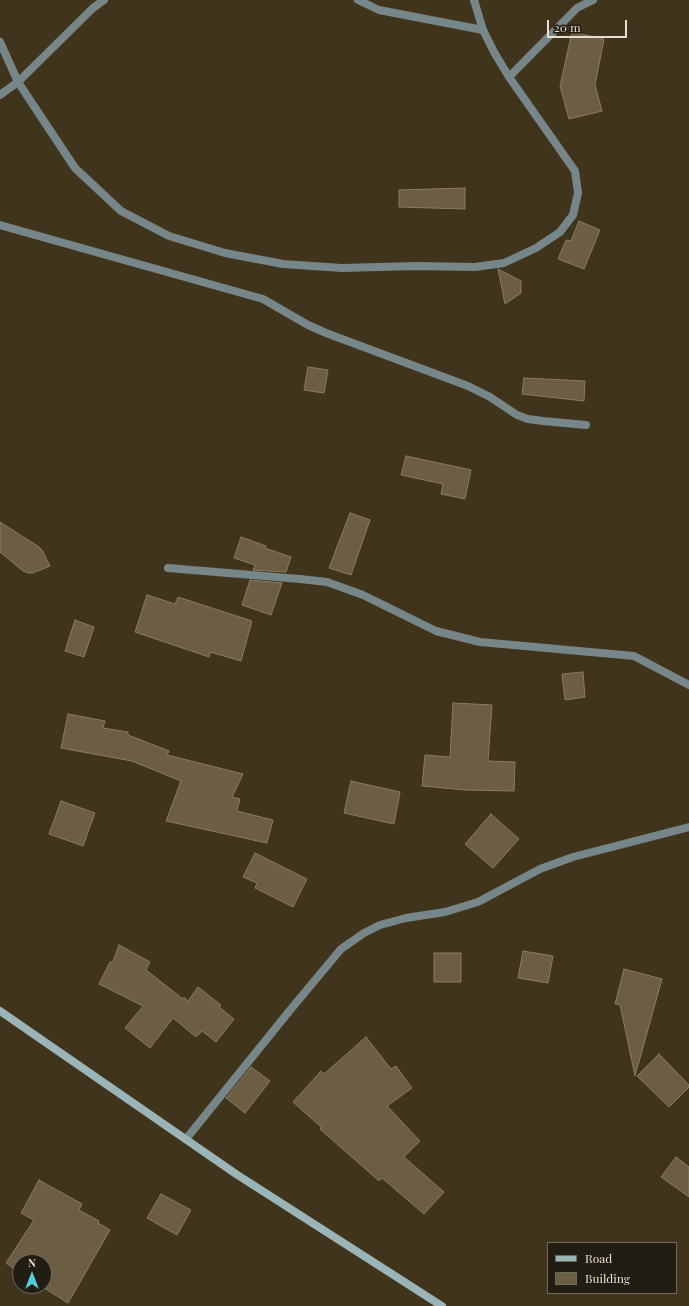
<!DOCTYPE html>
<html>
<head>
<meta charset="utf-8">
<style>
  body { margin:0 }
  #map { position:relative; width:689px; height:1306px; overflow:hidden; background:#40341c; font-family:"Playfair Display",serif }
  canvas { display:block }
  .legend { position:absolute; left:547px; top:1242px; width:130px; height:52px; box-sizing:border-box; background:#221d12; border:1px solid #706a5e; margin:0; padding:5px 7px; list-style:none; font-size:12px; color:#e6ded0 }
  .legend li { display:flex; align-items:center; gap:8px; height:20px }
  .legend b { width:20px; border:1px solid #706a5e }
  .north { position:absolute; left:12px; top:1254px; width:40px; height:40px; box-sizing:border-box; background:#221d12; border:1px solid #706a5e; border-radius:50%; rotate:0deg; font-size:11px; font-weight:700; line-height:16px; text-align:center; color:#e6ded0 }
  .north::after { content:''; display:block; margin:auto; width:14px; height:18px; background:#53cbdc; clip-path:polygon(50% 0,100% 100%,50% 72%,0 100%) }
  .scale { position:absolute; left:547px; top:20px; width:80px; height:18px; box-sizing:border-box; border:2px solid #e6ded0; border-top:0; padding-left:5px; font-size:12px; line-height:14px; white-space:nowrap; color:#e6ded0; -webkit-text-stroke:3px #221d12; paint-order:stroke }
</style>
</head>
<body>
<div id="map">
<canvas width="689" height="1306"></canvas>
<ul class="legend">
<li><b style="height:5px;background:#9ab4b8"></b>Road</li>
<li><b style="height:11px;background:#6b5e44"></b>Building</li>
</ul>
<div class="north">N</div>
<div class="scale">20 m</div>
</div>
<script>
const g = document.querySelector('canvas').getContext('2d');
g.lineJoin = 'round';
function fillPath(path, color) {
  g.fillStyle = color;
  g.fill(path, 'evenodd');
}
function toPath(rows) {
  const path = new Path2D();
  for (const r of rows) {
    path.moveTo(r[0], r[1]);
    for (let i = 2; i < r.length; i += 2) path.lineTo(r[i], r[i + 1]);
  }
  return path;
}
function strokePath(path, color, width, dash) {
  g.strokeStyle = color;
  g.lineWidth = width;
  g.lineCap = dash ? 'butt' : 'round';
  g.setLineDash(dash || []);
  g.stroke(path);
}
const building = toPath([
  [572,32,604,39,595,85,602,111,569,119,560,86,572,32],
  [465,188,465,209,399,207,399,190,465,188],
  [579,221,600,230,584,269,558,259,566,240,571,241,579,221],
  [498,269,521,281,521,293,505,304,498,269],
  [308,367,328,370,324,393,304,390,308,367],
  [524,378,585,381,584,401,522,394,524,378],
  [406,456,471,470,465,499,441,494,443,484,401,475,406,456],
  [350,513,370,520,351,575,329,568,350,513],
  [0,522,39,547,42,550,50,566,33,573,28,573,23,571,0,552,0,522],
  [241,537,266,546,265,548,291,557,286,572,253,570,255,565,234,558,241,537],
  [250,580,282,583,271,615,242,605,250,580],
  [147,595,175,604,178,597,252,621,241,661,210,652,209,657,135,632,147,595],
  [75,620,94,627,84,657,65,651,75,620],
  [583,672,585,697,565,700,562,674,583,672],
  [453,703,492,705,488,761,515,762,514,791,465,790,422,786,425,755,450,757,453,703],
  [68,714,105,721,103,728,128,732,128,735,169,751,167,755,243,774,232,797,240,799,237,811,273,820,267,843,166,821,181,781,132,761,61,748,68,714],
  [351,781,400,792,394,824,344,813,351,781],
  [61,801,95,813,83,846,49,834,61,801],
  [491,814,519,839,493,868,465,844,491,814],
  [255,853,307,879,293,907,255,888,257,883,243,877,255,853],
  [119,945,150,962,146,970,183,999,184,997,188,1001,198,987,221,1005,219,1007,234,1019,216,1042,202,1031,196,1037,173,1018,150,1048,125,1028,143,1006,99,984,110,962,113,962,119,945],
  [523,951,553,956,548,983,518,978,523,951],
  [434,953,461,953,461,982,434,982,434,953],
  [624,969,662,979,635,1076,620,1005,615,1004,624,969],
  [366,1037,391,1069,396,1066,412,1088,387,1106,420,1141,404,1157,444,1192,424,1214,382,1178,379,1181,320,1129,321,1127,293,1102,321,1071,324,1074,366,1037],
  [659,1054,689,1085,689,1087,669,1107,637,1076,659,1054],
  [251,1067,270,1081,245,1113,226,1098,251,1067],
  [676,1157,689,1167,689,1197,661,1177,676,1157],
  [39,1180,82,1204,79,1210,99,1221,98,1223,110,1230,68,1303,41,1286,44,1286,44,1262,20,1262,20,1273,6,1263,34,1220,21,1213,39,1180],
  [161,1194,191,1210,177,1235,147,1218,161,1194]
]);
const street = toPath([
  [104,0,93,8,18,82,75,168,121,211,169,236,225,253,283,264,342,268,416,266,475,267,504,263,536,248,560,232,573,215,578,193,575,171,509,77,577,8,593,0],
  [358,0,379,10,483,30],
  [474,0,483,30,494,52,509,77],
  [0,42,18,82,0,95],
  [0,225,263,299,308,325,326,333,468,386,490,397,517,415,528,419,543,421,586,425],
  [168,568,300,579,327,582,363,595,436,631,480,642,634,656,689,685],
  [186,1139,291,1009,341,949,364,933,380,925,406,918,445,912,478,902,540,869,573,857,689,827]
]);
const secondary = toPath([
  [0,1011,236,1174,442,1306]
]);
fillPath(building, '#6b5e44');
strokePath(building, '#8a7c62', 1);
strokePath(street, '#778689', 8);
strokePath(secondary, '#9ab4b8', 8);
</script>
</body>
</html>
